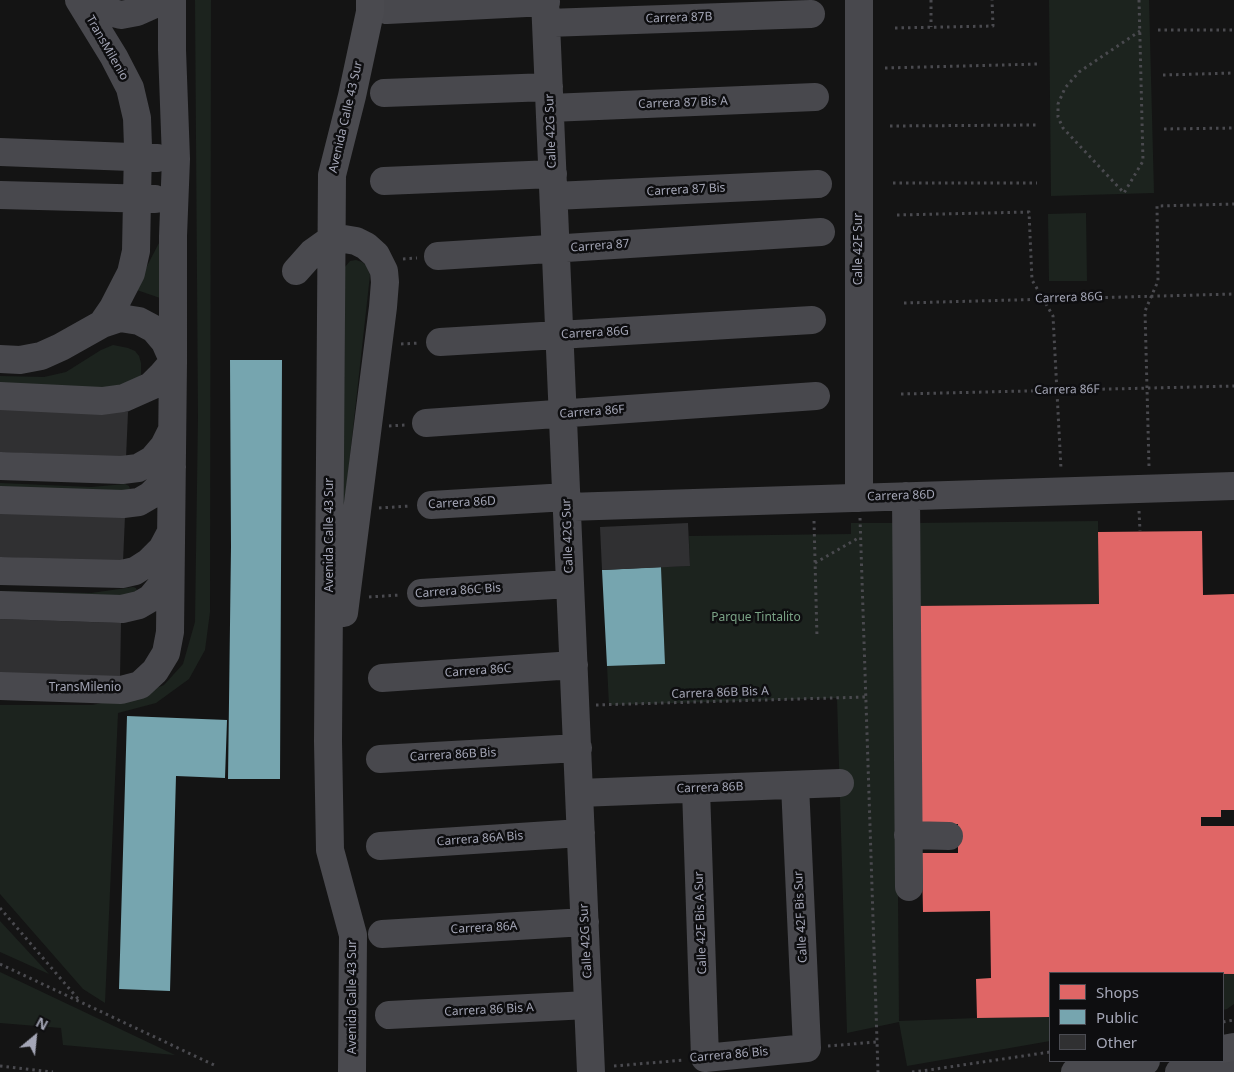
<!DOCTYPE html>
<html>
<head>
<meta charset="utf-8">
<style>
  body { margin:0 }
  #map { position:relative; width:1234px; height:1072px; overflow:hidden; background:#141414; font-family:"Noto Sans",sans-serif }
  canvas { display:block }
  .legend { position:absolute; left:1049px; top:972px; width:175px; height:90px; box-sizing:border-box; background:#0e0e10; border:1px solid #4a4b52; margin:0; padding:6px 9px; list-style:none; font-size:15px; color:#a4a6b6 }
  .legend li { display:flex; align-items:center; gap:10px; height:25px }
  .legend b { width:25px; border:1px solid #4a4b52 }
  .north { position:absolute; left:10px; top:1012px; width:50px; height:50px; -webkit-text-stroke:4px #0e0e10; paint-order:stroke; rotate:28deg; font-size:14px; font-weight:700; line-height:20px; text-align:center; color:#a4a6b6 }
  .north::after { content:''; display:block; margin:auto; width:18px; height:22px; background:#a4a6b6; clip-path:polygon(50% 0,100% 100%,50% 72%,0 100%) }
</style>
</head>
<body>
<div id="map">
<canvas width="1234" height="1072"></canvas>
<ul class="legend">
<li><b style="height:14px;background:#e06666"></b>Shops</li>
<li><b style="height:14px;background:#76a5af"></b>Public</li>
<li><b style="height:14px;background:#303032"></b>Other</li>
</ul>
<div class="north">N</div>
</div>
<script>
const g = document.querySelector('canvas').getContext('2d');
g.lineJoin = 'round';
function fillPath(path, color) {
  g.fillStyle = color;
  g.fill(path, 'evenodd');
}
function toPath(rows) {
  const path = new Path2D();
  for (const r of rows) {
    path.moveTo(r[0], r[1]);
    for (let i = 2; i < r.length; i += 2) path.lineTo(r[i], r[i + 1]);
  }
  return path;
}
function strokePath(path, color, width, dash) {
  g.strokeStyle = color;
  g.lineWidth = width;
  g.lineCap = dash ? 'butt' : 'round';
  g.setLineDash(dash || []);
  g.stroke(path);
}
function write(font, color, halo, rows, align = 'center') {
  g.font = font + ' "Noto Sans",sans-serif';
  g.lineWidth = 5;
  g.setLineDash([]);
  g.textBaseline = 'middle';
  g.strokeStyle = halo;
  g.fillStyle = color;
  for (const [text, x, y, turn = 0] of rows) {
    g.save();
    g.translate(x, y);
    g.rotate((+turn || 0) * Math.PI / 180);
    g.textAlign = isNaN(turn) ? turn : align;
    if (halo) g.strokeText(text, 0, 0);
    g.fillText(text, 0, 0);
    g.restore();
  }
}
const green = toPath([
  [195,0,211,0,210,612,205,650,189,679,156,703,118,713,105,1003,83,989,0,894,0,705,92,705,136,696,164,685,183,664,195,622,198,417],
  [1049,0,1149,0,1154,193,1051,196],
  [1086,213,1087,281,1049,281,1048,214],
  [159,243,160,298,131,288,146,268],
  [356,260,362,262,366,265,370,275,344,510,343,512,345,267,350,261],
  [113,345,128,348,135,351,139,356,141,363,141,375,135,381,120,388,0,386,0,376,44,377,66,372,101,350],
  [0,483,91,487,125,484,129,486,130,489,129,490,0,490],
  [1098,521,1099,604,914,606,914,523],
  [851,523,895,523,899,1021,977,1018,1050,1017,1050,1041,907,1066,899,1022,847,1033,837,698,609,705,607,666,665,664,661,567,690,566,689,536,851,534],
  [133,587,136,588,137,591,134,596,0,596,0,591,91,593],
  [0,921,49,974,0,952],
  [0,972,175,1055,63,1045,61,1028,0,1023],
  [1223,974,1234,974,1234,1004,1227,1009,1223,1010]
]);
const shops = toPath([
  [1202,531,1203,595,1234,594,1234,810,1221,810,1221,817,1201,817,1201,826,1234,826,1234,974,1050,973,1050,1017,977,1018,976,979,991,978,990,911,923,912,922,853,958,853,958,824,918,824,914,606,1099,604,1098,532]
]);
const public = toPath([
  [230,360,282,360,280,779,228,779,231,547],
  [661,567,665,664,607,666,602,570],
  [127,716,227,720,225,778,176,776,170,991,119,989]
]);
const building = toPath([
  [0,407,128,412,126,458,0,452],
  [0,512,125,516,123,562,0,557],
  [688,523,690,566,602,570,600,527],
  [0,619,121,623,120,677,0,673]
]);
const path = toPath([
  [931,0,931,27],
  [1139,0,1143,161,1124,193,1063,128,1058,117,1058,104,1065,88,1079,72,1140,31],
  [895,28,993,26,992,0],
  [1158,30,1234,30],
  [885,68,1039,64],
  [1163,75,1234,73],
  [890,126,1037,125],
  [1164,129,1234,128],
  [893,183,1037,183],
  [897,215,1029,212,1032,280,1053,316,1061,469],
  [403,259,417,258],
  [904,303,1234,294],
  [401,344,420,343],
  [901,394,1234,386],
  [389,426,405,425],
  [1149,466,1145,311,1158,281,1157,206,1234,204],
  [379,508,410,506],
  [1139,511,1140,531],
  [860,518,878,1072],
  [814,521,817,638],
  [815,563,860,537],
  [369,597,400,595],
  [596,705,865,697],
  [0,908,79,1000],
  [0,964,214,1065],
  [1223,1022,1234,1020],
  [828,1046,876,1042],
  [0,1066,53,1072],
  [614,1066,685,1060],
  [912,1072,922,1071,1050,1052]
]);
const minor = toPath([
  [79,0,114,57,130,88,137,118,138,147,136,251,131,273,113,308,102,324],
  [81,0,98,9,121,15,137,12,155,4,160,0],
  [545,0,591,1072],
  [387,10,546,2],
  [547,23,811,14],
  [384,93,549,87],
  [550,108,815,97],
  [0,152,157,158],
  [384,181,553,174],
  [0,195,155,199],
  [554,196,818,184],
  [438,256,821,232],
  [440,342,812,320],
  [0,359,20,360,41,356,61,347,102,324,120,318,139,321,154,329,165,342,173,360],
  [0,396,102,401,124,398,151,386,161,376,173,362],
  [426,423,816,396],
  [0,466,122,470,138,468,152,460,164,446,172,430],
  [906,496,909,887],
  [859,498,859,0],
  [0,500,123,504,139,502,151,495,162,484,172,467],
  [431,505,567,497],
  [567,507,1234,486],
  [0,571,122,574,135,571,149,562,162,549,171,532],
  [421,593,570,584],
  [0,605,122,609,139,605,151,598,170,575],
  [382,678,574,665],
  [0,686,121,690,140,685,155,671,166,653,170,632,173,362,173,236,176,159,172,50,172,0],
  [380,759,578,748],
  [696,789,705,1058,807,1048,795,785],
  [579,793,840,783],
  [908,835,949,836],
  [380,846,581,833],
  [382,934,585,922],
  [389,1015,588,1005],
  [1179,1072,1234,1064]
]);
const major = toPath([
  [296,271,312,253,326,243,332,240,344,239,356,241,366,246,376,255,384,271,385,282,383,307,344,613],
  [1223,1049,1234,1047],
  [352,1072,353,935,330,850,328,741,332,175,352,96,370,12,370,0],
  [1075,1072,1146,1061]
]);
const streetNames = [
  ["Carrera 87B",679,18,-2],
  ["TransMilenio",107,48,60],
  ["Carrera 87 Bis A",683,103,-2],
  ["Avenida Calle 43 Sur",346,117,-77],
  ["Calle 42G Sur",551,131,-92],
  ["Carrera 87 Bis",686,190,-3],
  ["Carrera 87",600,246,-4],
  ["Calle 42F Sur",859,249,-90],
  ["Carrera 86G",1069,298,-2],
  ["Carrera 86G",595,333,-3],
  ["Carrera 86F",1067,390,-1],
  ["Carrera 86F",592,412,-4],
  ["Carrera 86D",901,496,-2],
  ["Carrera 86D",462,503,-3],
  ["Avenida Calle 43 Sur",330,535,-90],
  ["Calle 42G Sur",568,536,-92],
  ["Carrera 86C Bis",458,591,-4],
  ["Carrera 86C",478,671,-4],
  ["TransMilenio",85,688],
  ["Carrera 86B Bis A",720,693,-2],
  ["Carrera 86B Bis",453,755,-3],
  ["Carrera 86B",710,788,-2],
  ["Carrera 86A Bis",480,839,-4],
  ["Calle 42F Bis Sur",801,917,-93],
  ["Calle 42F Bis A Sur",701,923,-92],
  ["Carrera 86A",484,928,-3],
  ["Calle 42G Sur",586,941,-93],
  ["Avenida Calle 43 Sur",353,997,-90],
  ["Carrera 86 Bis A",489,1010,-3],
  ["Carrera 86 Bis",729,1055,-5]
];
const parkNames = [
  ["Parque Tintalito",756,618]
];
fillPath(green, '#1c231e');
fillPath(shops, '#e06666');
fillPath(public, '#76a5af');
fillPath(building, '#303032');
strokePath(path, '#4a4a4f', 3, [2.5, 4]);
strokePath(minor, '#48484d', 28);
strokePath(major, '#4a4a4f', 28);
write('12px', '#a4a6b6', '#0e0e10', streetNames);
write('12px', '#7aa285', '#0e0e10', parkNames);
</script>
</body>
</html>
